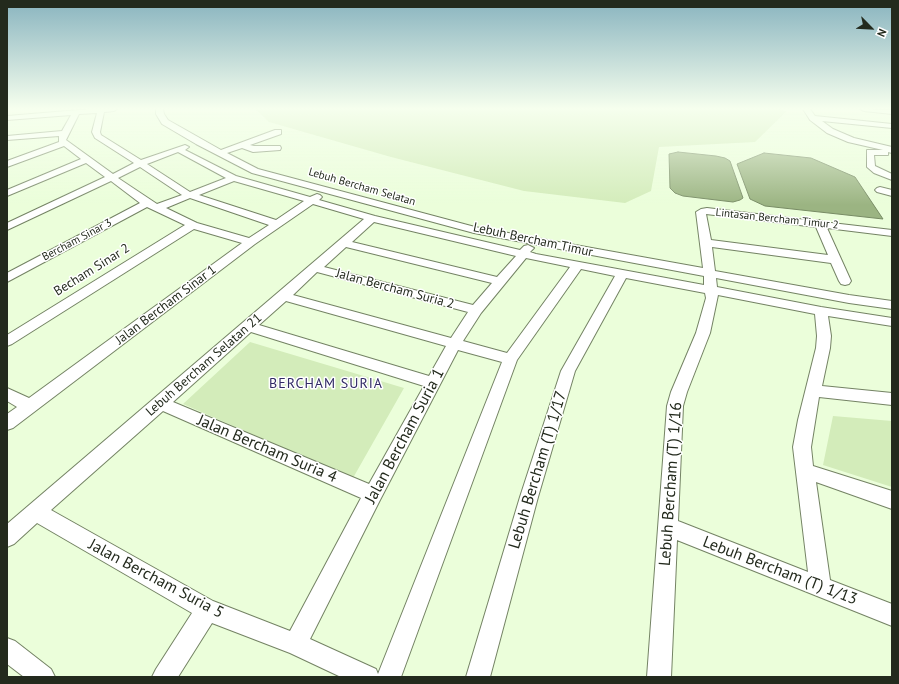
<!DOCTYPE html>
<html>
<head>
<meta charset="utf-8">
<style>
  body { margin:0 }
  #map { position:relative; width:899px; height:684px; overflow:hidden; background:#ebfeda; font-family:"PT Sans",sans-serif }
  canvas { display:block }
  .frame { position:absolute; inset:0; border:8px solid #232a1d; pointer-events:none }
  .north { position:absolute; left:851px; top:8px; width:40px; height:40px; -webkit-text-stroke:3px #fff; paint-order:stroke; rotate:114deg; font-size:11px; font-weight:700; line-height:16px; text-align:center; color:#232a1d }
  .north::after { content:''; display:block; margin:auto; width:14px; height:18px; background:#232a1d; clip-path:polygon(50% 0,100% 100%,50% 72%,0 100%) }
</style>
</head>
<body>
<div id="map">
<canvas width="899" height="684"></canvas>
<div class="frame"></div>
<div class="north">N</div>
</div>
<script>
const g = document.querySelector('canvas').getContext('2d');
g.lineJoin = 'round';
function fillPath(path, color) {
  g.fillStyle = color;
  g.fill(path, 'evenodd');
}
function toPath(rows) {
  const path = new Path2D();
  for (const r of rows) {
    path.moveTo(r[0], r[1]);
    for (let i = 2; i < r.length; i += 2) path.lineTo(r[i], r[i + 1]);
  }
  return path;
}
function strokePath(path, color, width, dash) {
  g.strokeStyle = color;
  g.lineWidth = width;
  g.lineCap = dash ? 'butt' : 'round';
  g.setLineDash(dash || []);
  g.stroke(path);
}
function write(font, color, halo, rows, align = 'center') {
  g.font = font + ' "PT Sans",sans-serif';
  g.lineWidth = 3;
  g.setLineDash([]);
  g.textBaseline = 'middle';
  g.strokeStyle = halo;
  g.fillStyle = color;
  for (const [text, x, y, turn = 0] of rows) {
    g.save();
    g.translate(x, y);
    g.rotate((+turn || 0) * Math.PI / 180);
    g.textAlign = isNaN(turn) ? turn : align;
    if (halo) g.strokeText(text, 0, 0);
    g.fillText(text, 0, 0);
    g.restore();
  }
}
const green = toPath([
  [255,109,776,109,787,111,755,142,659,147,651,191,625,203,524,191,391,157,269,122],
  [250,342,404,388,353,478,183,404],
  [833,416,892,421,892,487,823,465]
]);
const water = toPath([
  [678,152,716,156,725,158,730,161,743,198,740,200,733,202,683,196,675,193,670,188,669,154,678,152],
  [764,153,811,158,855,177,883,219,765,206,750,199,737,164,764,153]
]);
const minor = toPath([
  [91,109,117,109,114,111,104,112,100,132,101,135,141,160,185,145,189,147,185,150,236,176,310,197,317,194,320,195,322,197,319,200,375,216,520,250,524,246,528,245,534,248,530,252,536,254,704,285,704,276,474,233,252,173,196,144,162,124,156,114,156,109,163,109,164,114,168,120,221,150,275,130,281,130,281,134,250,145,254,146,280,146,281,148,280,150,253,152,242,148,227,153,258,169,475,227,703,268,696,212,701,209,707,208,815,221,819,220,823,222,892,230,892,236,827,228,851,281,849,284,845,285,841,284,839,281,831,263,712,247,715,271,849,295,892,301,892,309,849,303,716,278,717,287,821,307,892,318,892,326,828,316,831,336,830,348,822,386,892,393,892,405,819,397,811,447,813,466,892,491,892,509,816,482,830,580,892,604,892,626,677,540,671,677,647,677,667,406,671,392,696,333,706,298,705,293,626,278,575,371,538,497,490,677,466,677,520,497,561,371,615,276,581,269,517,360,401,677,341,677,290,653,212,623,178,677,152,677,156,669,192,613,37,523,14,544,7,547,7,524,364,219,313,204,255,244,13,428,7,430,7,414,17,407,7,401,7,388,29,398,242,243,194,229,12,344,7,346,7,335,185,225,147,207,7,282,7,273,140,203,111,181,7,230,7,223,105,177,86,163,7,196,7,190,81,159,64,146,7,167,7,161,59,142,59,136,7,140,7,136,62,131,71,115,7,120,7,116,91,109],
  [97,113,92,132,95,138,134,163,113,174,66,140,79,114,97,113],
  [178,152,226,178,190,192,147,164,178,152],
  [140,167,182,195,157,204,118,178,140,167],
  [234,181,304,201,276,220,199,195,234,181],
  [190,198,269,225,249,238,197,223,166,208,190,198],
  [706,214,816,227,828,255,711,240,706,214],
  [374,222,516,256,497,277,352,242,374,222],
  [346,247,492,283,473,305,324,267,346,247],
  [526,258,570,267,507,353,463,341,481,313,526,258],
  [317,272,468,312,451,338,293,295,317,272],
  [718,295,815,314,817,336,816,348,798,420,793,447,808,572,678,521,683,406,687,392,710,333,718,295],
  [286,301,446,346,429,376,259,325,286,301],
  [251,332,424,386,369,484,173,402,251,332],
  [458,350,502,362,378,674,376,669,310,639,380,500,458,350],
  [163,411,361,498,290,631,213,601,51,510,163,411],
  [803,109,810,109,815,116,892,124,892,128,822,121,833,129,854,138,892,147,892,153,888,152,888,155,874,155,875,166,892,174,892,180,874,173,867,167,867,150,883,150,848,142,827,133,810,120,803,109],
  [860,109,892,110,892,114,864,111,860,109],
  [880,187,892,190,892,196,877,192,875,190,877,188,880,187],
  [7,638,15,641,51,669,55,677,24,677,7,664,7,638]
]);
const farStreetnames = [
  ["Lebuh Bercham Selatan",362,187,16],
  ["Lintasan Bercham Timur 2",777,219,6],
  ["Bercham Sinar 3",77,240,-28]
];
const streetNames = [
  ["Lebuh Bercham Timur",533,240,12],
  ["Becham Sinar 2",92,270,-32],
  ["Jalan Bercham Suria 2",395,289,15],
  ["Jalan Bercham Sinar 1",166,305,-37],
  ["Lebuh Bercham Selatan 21",204,365,-41]
];
const neighbourhoodNames = [
  ["BERCHAM SURIA",326,384]
];
const nearStreetnames = [
  ["Jalan Bercham Suria 1",405,436,-62],
  ["Jalan Bercham Suria 4",267,449,23],
  ["Lebuh Bercham (T) 1/17",538,470,-73],
  ["Lebuh Bercham (T) 1/16",671,484,-86],
  ["Lebuh Bercham (T) 1/13",780,571,21],
  ["Jalan Bercham Suria 5",156,579,28]
];
fillPath(green, '#d3ecba');
fillPath(water, '#9bb482');
strokePath(water, '#778b64', 1);
strokePath(minor, '#748364', 2);
fillPath(minor, '#fff');
const sky = g.createLinearGradient(0, 0, 0, 205);
sky.addColorStop(0, '#89b4bf');
sky.addColorStop(0.53, '#f6ffee');
sky.addColorStop(1, '#f6ffee00');
g.fillStyle = sky;
g.fillRect(0, 0, 899, 205);
write('11px', '#232a1d', '#fff', farStreetnames);
write('13px', '#232a1d', '#fff', streetNames);
g.letterSpacing = '1px';
write('14px', '#312a65', '#fff', neighbourhoodNames);
g.letterSpacing = '0px';
write('16px', '#232a1d', '#fff', nearStreetnames);
</script>
</body>
</html>
